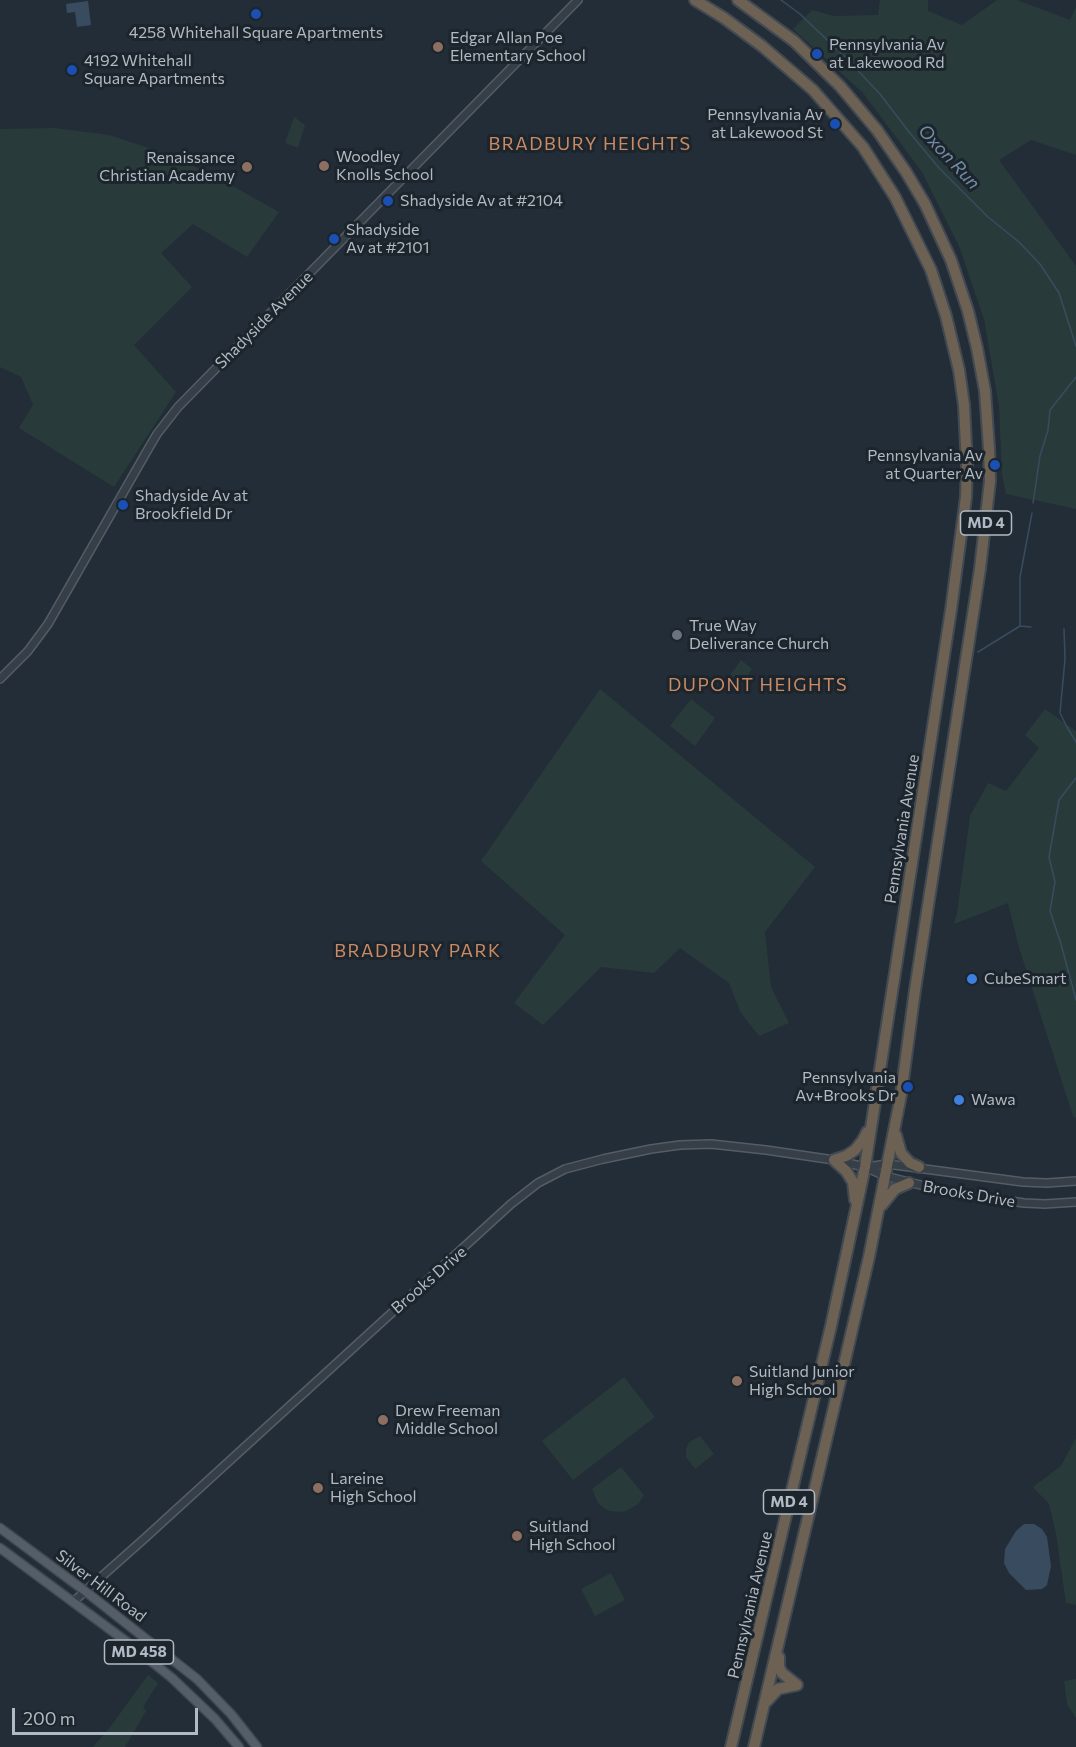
<!DOCTYPE html>
<html>
<head>
<meta charset="utf-8">
<style>
  body { margin:0 }
  #map { position:relative; width:1076px; height:1747px; overflow:hidden; background:#232d37; font-family:Commissioner,sans-serif }
  canvas { display:block }
  .scale { position:absolute; left:12px; top:1708px; width:186px; height:27px; box-sizing:border-box; border:3px solid #b1bac4; border-top:0; padding-left:8px; font-size:18px; line-height:21px; white-space:nowrap; color:#b1bac4; -webkit-text-stroke:4px #1c242c; paint-order:stroke }
</style>
</head>
<body>
<div id="map">
<canvas width="1076" height="1747"></canvas>
<div class="scale">200 m</div>
</div>
<script>
const g = document.querySelector('canvas').getContext('2d');
g.lineJoin = 'round';
function fillPath(path, color) {
  g.fillStyle = color;
  g.fill(path, 'evenodd');
}
function toPath(rows) {
  const path = new Path2D();
  for (const r of rows) {
    path.moveTo(r[0], r[1]);
    for (let i = 2; i < r.length; i += 2) path.lineTo(r[i], r[i + 1]);
  }
  return path;
}
function strokePath(path, color, width, dash) {
  g.strokeStyle = color;
  g.lineWidth = width;
  g.lineCap = dash ? 'butt' : 'round';
  g.setLineDash(dash || []);
  g.stroke(path);
}
function write(font, color, halo, rows, align = 'center') {
  g.font = font + ' Commissioner,sans-serif';
  g.lineWidth = 6;
  g.setLineDash([]);
  g.textBaseline = 'middle';
  g.strokeStyle = halo;
  g.fillStyle = color;
  for (const [text, x, y, turn = 0] of rows) {
    g.save();
    g.translate(x, y);
    g.rotate((+turn || 0) * Math.PI / 180);
    g.textAlign = isNaN(turn) ? turn : align;
    if (halo) g.strokeText(text, 0, 0);
    g.fillText(text, 0, 0);
    g.restore();
  }
}
const green = toPath([
  [880,0,928,0,928,11,962,25,997,0,1017,0,1070,20,1076,7,1076,155,1031,140,999,160,1076,266,1076,509,1006,494,1002,474,999,406,984,319,959,246,922,172,863,93,793,29,812,10,834,16,878,15],
  [294,117,305,125,298,148,285,143],
  [55,128,109,135,170,155,222,180,279,212,247,257,193,224,161,253,192,287,134,345,176,392,114,487,19,428,33,405,21,377,0,367,0,129],
  [741,660,752,669,738,689,726,681],
  [600,689,815,867,765,932,771,987,789,1023,759,1036,741,1013,729,983,680,948,654,973,601,967,543,1025,514,1003,565,935,481,861],
  [691,699,715,718,695,746,670,726],
  [1045,709,1076,731,1076,1118,1073,1116,1020,951,1008,903,954,924,957,913,970,816,988,783,1006,791,1039,748,1025,735],
  [624,1377,655,1417,573,1480,542,1441],
  [700,1436,714,1454,695,1469,686,1457,686,1449,689,1442],
  [1076,1438,1076,1605,1066,1603,1056,1534,1049,1504,1033,1487,1061,1466],
  [621,1467,644,1495,639,1503,630,1509,623,1512,610,1511,604,1508,598,1503,592,1489],
  [611,1573,625,1600,595,1616,581,1589],
  [148,1675,158,1683,143,1707,146,1711,125,1747,93,1747,111,1726],
  [1076,1679,1076,1718,1067,1704,1064,1681]
]);
const water = toPath([
  [88,1,91,25,77,27,75,12,67,13,66,4],
  [1024,1524,1034,1524,1042,1529,1047,1537,1051,1566,1047,1585,1042,1589,1026,1590,1009,1573,1004,1563,1005,1549,1016,1531]
]);
const stream = toPath([
  [781,0,800,14,845,57,880,94,909,132,940,169,988,217,1019,242,1040,264,1059,293,1076,346],
  [1033,503,1040,456,1048,430,1050,410,1076,377],
  [1020,626,1031,627],
  [1064,629,1065,659,1060,713,1067,727,1076,742],
  [978,652,1020,626,1020,577,1032,513],
  [1076,778,1059,800,1049,857,1055,882,1050,911,1061,944,1076,1000]
]);
const minor = toPath([
  [0,679,28,651,48,624,147,451,157,434,178,407,578,0],
  [867,1167,887,1164,1023,1182,1047,1183,1076,1181],
  [73,1602,145,1538,511,1204,538,1183,565,1169,603,1159,651,1149,680,1145,711,1144,766,1150,834,1160,865,1167,885,1176,948,1192,1024,1203,1045,1204,1076,1202]
]);
const major = toPath([
  [0,1528,85,1591,197,1679,231,1714,257,1747],
  [0,1548,127,1642,172,1678,215,1719,239,1747]
]);
const highway = toPath([
  [695,0,724,18,762,46,813,90,863,147,895,197,931,270,946,316,959,370,964,405,967,466,966,497,951,610,865,1167,831,1326,731,1747],
  [738,0,794,41,840,86,877,130,906,172,925,204,951,260,968,311,977,348,985,391,989,448,990,481,980,569,915,990,901,1095,869,1257,846,1356,754,1747],
  [896,1135,901,1153,910,1163,919,1167],
  [834,1160,846,1156,855,1150,863,1140,867,1132],
  [834,1160,846,1171,853,1182,855,1200],
  [882,1205,895,1189,909,1183],
  [779,1657,779,1667,782,1673,797,1685],
  [767,1701,778,1689,797,1685]
]);
const markers = [
  [256,14,6,"#1a4fb4"],
  [438,47,6,"#8d6e63"],
  [817,54,6,"#1a4fb4"],
  [72,70,6,"#1a4fb4"],
  [835,124,6,"#1a4fb4"],
  [324,166,6,"#8d6e63"],
  [247,167,6,"#8d6e63"],
  [388,201,6,"#1a4fb4"],
  [334,239,6,"#1a4fb4"],
  [995,465,6,"#1a4fb4"],
  [123,505,6,"#1a4fb4"],
  [677,635,6,"#6b7280"],
  [972,979,6,"#3f7fe0"],
  [908,1087,6,"#1a4fb4"],
  [959,1100,6,"#3f7fe0"],
  [737,1381,6,"#8d6e63"],
  [383,1420,6,"#8d6e63"],
  [318,1488,6,"#8d6e63"],
  [517,1536,6,"#8d6e63"]
];
const shields = [
  [986,523,51],
  [789,1502,51],
  [139,1652,69]
];
const shieldNames = [
  ["MD 4",986,523],
  ["MD 4",789,1502],
  ["MD 458",139,1652]
];
const poiNames = [
  ["4258 Whitehall Square Apartments",256,33,"center"],
  ["Edgar Allan Poe",450,38],
  ["Elementary School",450,56],
  ["Pennsylvania Av",829,45],
  ["at Lakewood Rd",829,63],
  ["4192 Whitehall",84,61],
  ["Square Apartments",84,79],
  ["Pennsylvania Av",823,115,"right"],
  ["at Lakewood St",823,133,"right"],
  ["Woodley",336,157],
  ["Knolls School",336,175],
  ["Renaissance",235,158,"right"],
  ["Christian Academy",235,176,"right"],
  ["Shadyside Av at #2104",400,201],
  ["Shadyside",346,230],
  ["Av at #2101",346,248],
  ["Pennsylvania Av",983,456,"right"],
  ["at Quarter Av",983,474,"right"],
  ["Shadyside Av at",135,496],
  ["Brookfield Dr",135,514],
  ["True Way",689,626],
  ["Deliverance Church",689,644],
  ["CubeSmart",984,979],
  ["Pennsylvania",896,1078,"right"],
  ["Av+Brooks Dr",896,1096,"right"],
  ["Wawa",971,1100],
  ["Suitland Junior",749,1372],
  ["High School",749,1390],
  ["Drew Freeman",395,1411],
  ["Middle School",395,1429],
  ["Lareine",330,1479],
  ["High School",330,1497],
  ["Suitland",529,1527],
  ["High School",529,1545]
];
const streetNames = [
  ["Shadyside Avenue",264,320,-45],
  ["Pennsylvania Avenue",902,829,-81],
  ["Brooks Drive",969,1194,10],
  ["Brooks Drive",429,1280,-41],
  ["Silver Hill Road",101,1586,37],
  ["Pennsylvania Avenue",750,1605,-77]
];
const neighbourhoodNames = [
  ["BRADBURY HEIGHTS",590,144],
  ["DUPONT HEIGHTS",758,685],
  ["BRADBURY PARK",418,951]
];
const waterNames = [
  ["Oxon Run",949,157,47]
];
fillPath(green, '#283b3a');
fillPath(water, '#394c5f');
strokePath(stream, '#394c5f', 1.5);
strokePath(minor, '#545d65', 10);
strokePath(major, '#3f4851', 11);
strokePath(highway, '#414a52', 14);
strokePath(minor, '#363f48', 7);
strokePath(major, '#545e68', 8);
strokePath(highway, '#6d6154', 10);
for (const [x, y, r, color] of markers) {
  const dot = new Path2D();
  dot.arc(x, y, r, 0, 2 * Math.PI);
  g.fillStyle = color;
  g.fill(dot);
  strokePath(dot, '#1c242c', 2);
}
for (const [x, y, w] of shields) {
  const box = new Path2D();
  box.roundRect(x - w / 2, y - 12, w, 24, 4.5);
  g.fillStyle = '#1c242c';
  g.fill(box);
  strokePath(box, '#b1bac4', 1.5);
}
write('bold 15px', '#b1bac4', null, shieldNames);
write('16px', '#b1bac4', '#1c242c', poiNames, 'left');
write('16px', '#b1bac4', '#1c242c', streetNames);
g.letterSpacing = '1.5px';
write('18px', '#ca8a66', '#1c242c', neighbourhoodNames);
g.letterSpacing = '0px';
write('italic 18px', '#738ca5', '#1c242c', waterNames);
</script>
</body>
</html>
